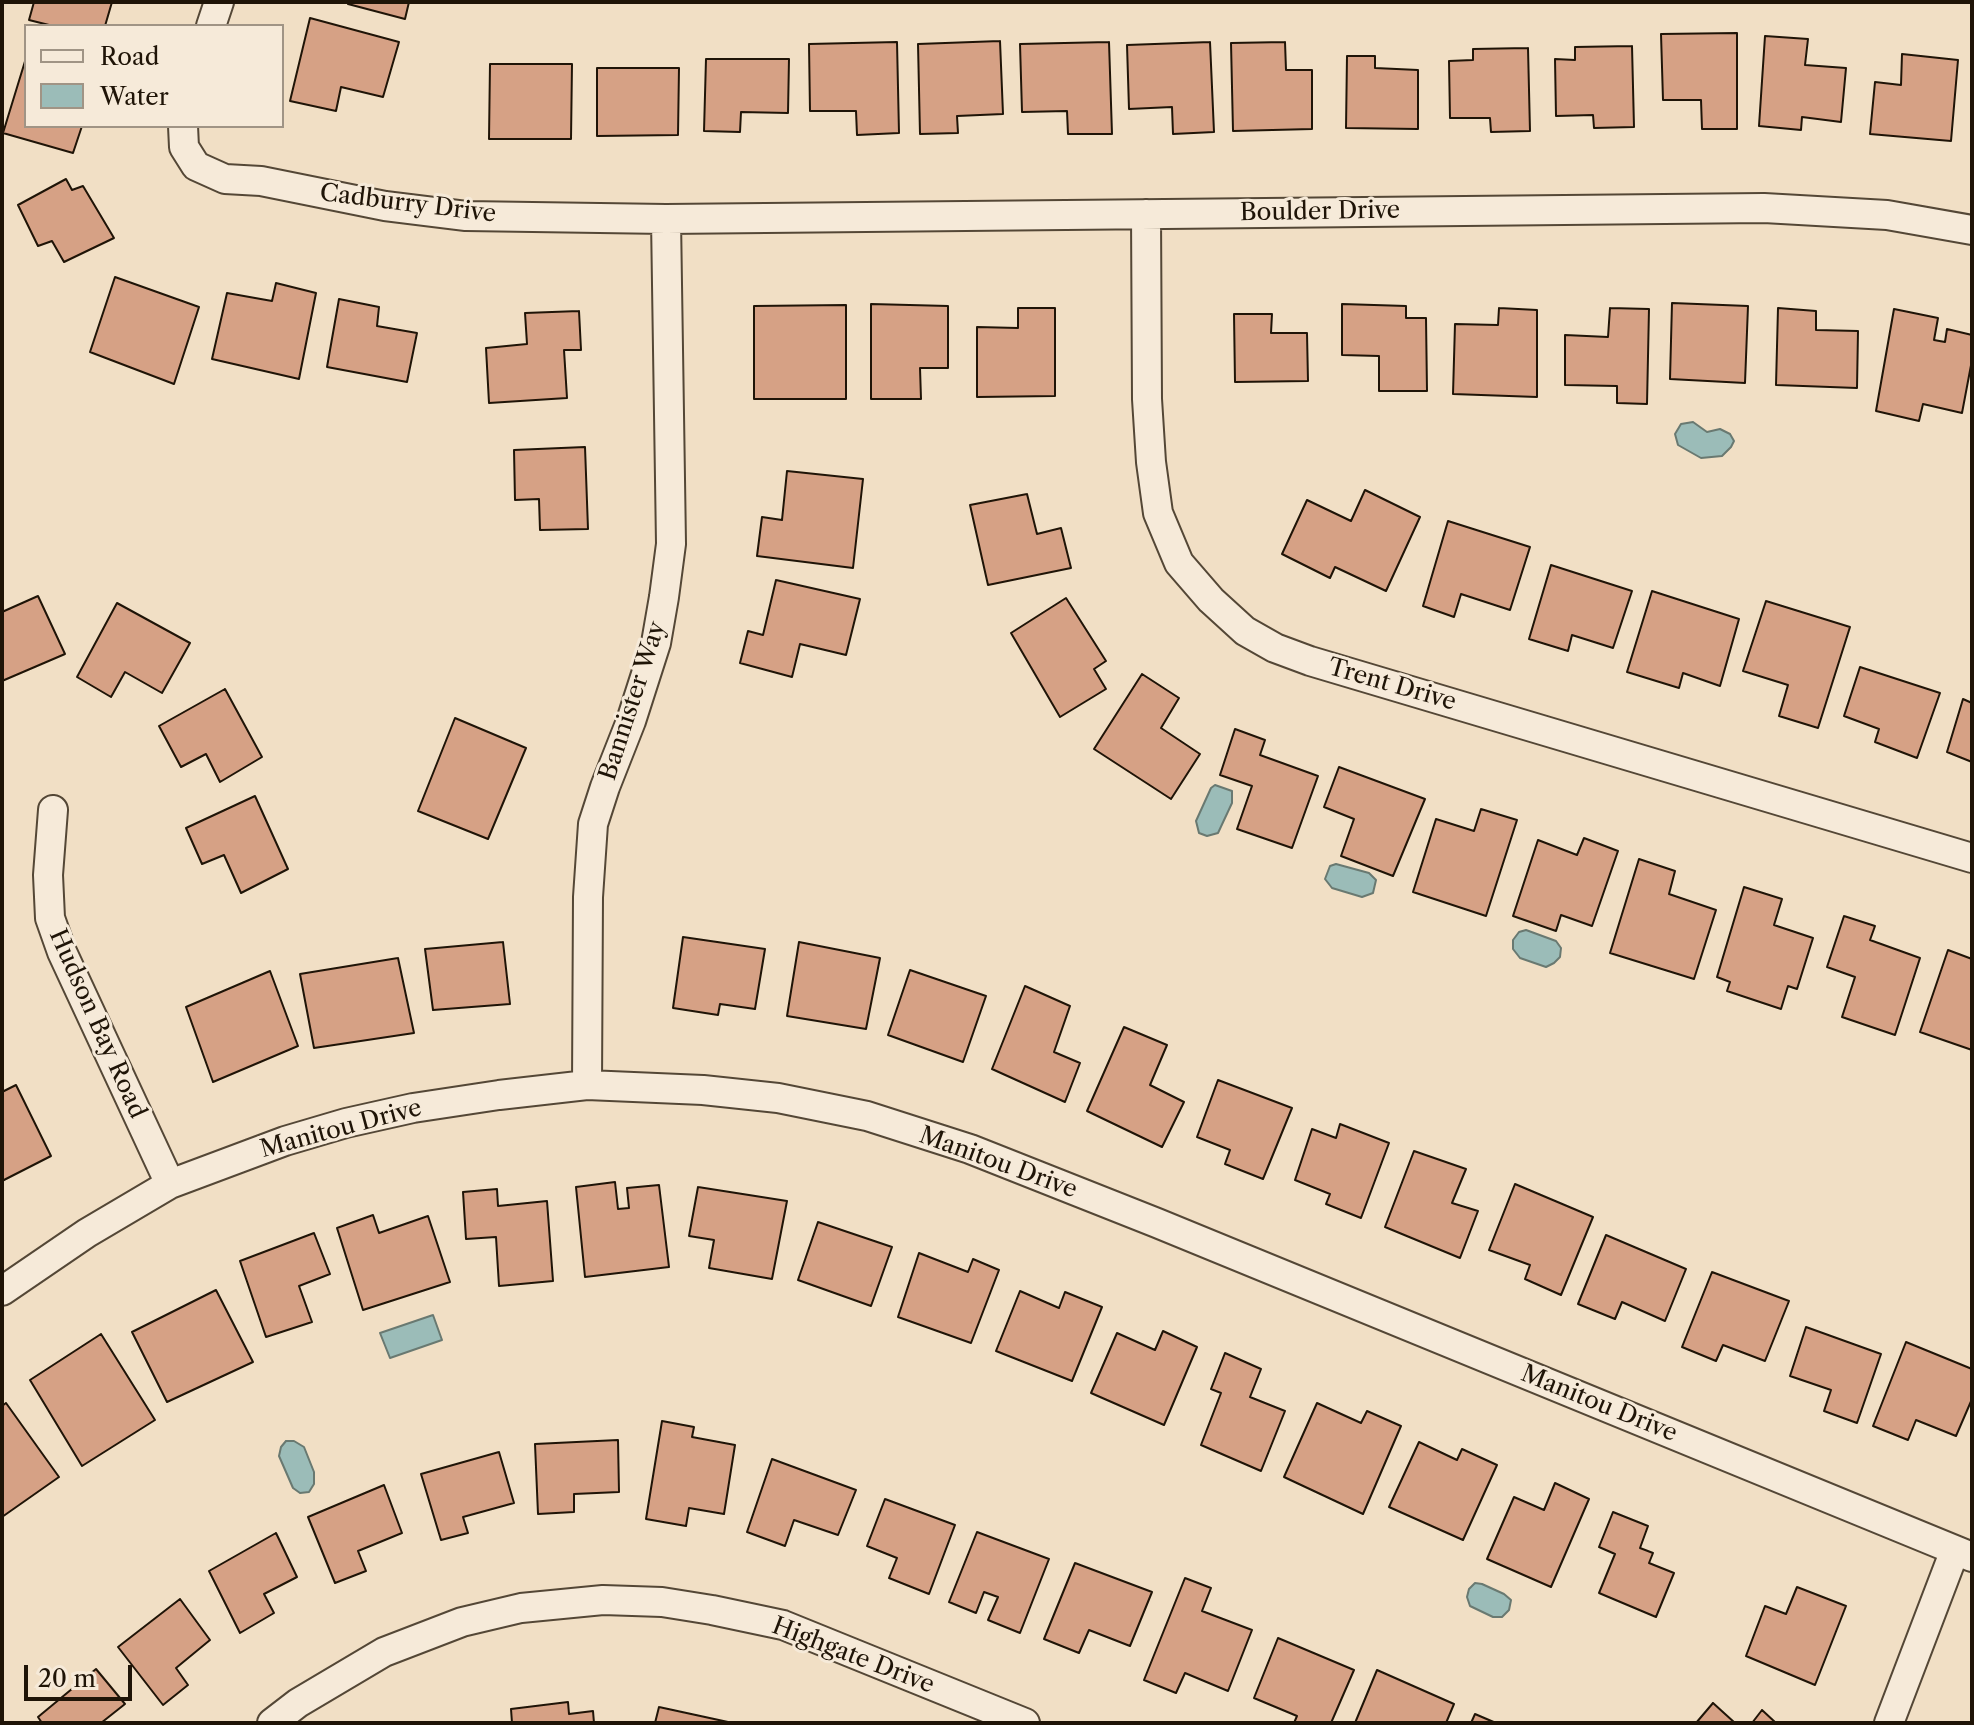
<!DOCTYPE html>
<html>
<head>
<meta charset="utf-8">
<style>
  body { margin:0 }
  #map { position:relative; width:1974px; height:1725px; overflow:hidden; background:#f1dfc5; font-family:"Libre Caslon Text",serif }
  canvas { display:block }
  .frame { position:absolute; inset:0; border:4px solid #1f1407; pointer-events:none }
  .legend { position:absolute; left:24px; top:24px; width:260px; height:104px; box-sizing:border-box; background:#f6ead9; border:2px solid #a09485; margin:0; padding:10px 14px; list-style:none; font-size:24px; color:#1f1407 }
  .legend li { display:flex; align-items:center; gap:16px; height:40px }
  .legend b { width:40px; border:2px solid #a09485 }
  .scale { position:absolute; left:24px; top:1665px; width:108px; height:36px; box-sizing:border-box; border:4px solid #1f1407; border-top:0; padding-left:10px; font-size:24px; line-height:28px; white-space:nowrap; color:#1f1407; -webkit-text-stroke:6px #f6ead9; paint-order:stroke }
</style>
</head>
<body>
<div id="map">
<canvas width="1974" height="1725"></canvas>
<div class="frame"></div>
<ul class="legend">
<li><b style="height:10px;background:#f6ead9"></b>Road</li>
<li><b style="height:22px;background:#9bbcb8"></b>Water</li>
</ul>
<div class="scale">20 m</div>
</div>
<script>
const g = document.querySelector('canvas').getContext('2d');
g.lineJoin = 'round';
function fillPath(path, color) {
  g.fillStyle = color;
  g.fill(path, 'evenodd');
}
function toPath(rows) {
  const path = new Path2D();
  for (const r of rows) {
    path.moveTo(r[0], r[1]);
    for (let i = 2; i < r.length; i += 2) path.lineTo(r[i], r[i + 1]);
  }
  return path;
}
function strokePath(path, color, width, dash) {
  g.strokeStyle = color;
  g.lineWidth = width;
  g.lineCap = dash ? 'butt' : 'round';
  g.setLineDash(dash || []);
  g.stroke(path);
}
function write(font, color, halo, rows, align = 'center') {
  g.font = font + ' "Libre Caslon Text",serif';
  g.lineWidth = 6;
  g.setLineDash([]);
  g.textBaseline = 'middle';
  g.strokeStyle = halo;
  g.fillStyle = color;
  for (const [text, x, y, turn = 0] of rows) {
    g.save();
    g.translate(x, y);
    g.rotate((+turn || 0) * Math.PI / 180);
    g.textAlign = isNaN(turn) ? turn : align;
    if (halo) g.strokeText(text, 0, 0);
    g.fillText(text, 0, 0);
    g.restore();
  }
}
const water = toPath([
  [1693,422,1707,432,1720,429,1730,434,1734,441,1731,447,1722,456,1701,458,1678,445,1675,434,1681,424,1693,422],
  [1215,785,1232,791,1232,803,1218,833,1207,836,1199,833,1196,821,1211,788,1215,785],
  [1336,864,1369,873,1376,880,1373,893,1362,897,1332,888,1325,879,1330,866,1336,864],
  [1526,930,1556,941,1561,948,1560,957,1554,963,1546,967,1520,958,1513,949,1513,940,1519,932,1526,930],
  [433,1315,442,1340,390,1358,380,1333,433,1315],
  [286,1441,294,1441,304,1447,314,1472,314,1484,309,1492,300,1493,293,1488,279,1456,281,1447,286,1441],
  [1475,1583,1482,1584,1504,1594,1511,1600,1509,1610,1502,1617,1493,1617,1470,1606,1467,1597,1469,1589,1475,1583]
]);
const building = toPath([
  [34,2,112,2,105,26,53,26,29,20,34,2],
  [348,2,409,2,405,19,348,4,348,2],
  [310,18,399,42,383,97,341,87,336,111,290,101,310,18],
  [1737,33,1737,129,1702,129,1701,100,1663,100,1661,34,1737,33],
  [1765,36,1808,39,1805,65,1846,68,1841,122,1802,117,1801,130,1759,126,1765,36],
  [1000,41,1003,114,957,116,958,133,920,134,918,44,1000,41],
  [897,42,899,133,857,135,856,111,810,111,809,44,897,42],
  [1109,42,1112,134,1068,134,1067,111,1022,112,1020,44,1109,42],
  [1210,42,1214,132,1173,134,1172,107,1129,109,1127,45,1210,42],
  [1285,42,1286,70,1312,70,1312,129,1233,131,1231,43,1285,42],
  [1632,46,1634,127,1594,128,1593,115,1556,116,1555,59,1575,60,1575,47,1632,46],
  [1528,48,1530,131,1491,132,1490,118,1450,118,1449,61,1473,60,1473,49,1528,48],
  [1902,54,1958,60,1951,141,1870,134,1875,82,1901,85,1902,54],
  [1347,56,1375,56,1375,68,1418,70,1418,129,1346,128,1347,56],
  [26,58,26,126,82,126,73,153,3,133,26,58],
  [706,59,789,59,788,113,741,112,740,132,704,131,706,59],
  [490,64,572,64,571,139,489,139,490,64],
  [597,68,679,68,678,135,597,136,597,68],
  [66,179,72,190,83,186,114,238,64,262,52,241,38,246,18,205,66,179],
  [115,277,199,307,174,384,90,352,115,277],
  [276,283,316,293,299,379,212,359,227,293,272,301,276,283],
  [339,299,379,307,377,326,417,333,407,382,327,367,339,299],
  [1672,303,1748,306,1745,383,1670,379,1672,303],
  [871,304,948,306,948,368,920,368,921,399,871,399,871,304],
  [1342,304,1406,306,1406,318,1426,318,1427,391,1379,391,1379,356,1342,355,1342,304],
  [846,305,846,399,754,399,754,306,846,305],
  [1018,308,1055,308,1055,396,977,397,977,327,1018,328,1018,308],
  [1499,308,1537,310,1537,397,1453,394,1455,324,1498,325,1499,308],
  [1610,308,1649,309,1647,404,1617,403,1617,386,1565,385,1565,335,1608,337,1610,308],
  [1778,308,1816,311,1816,330,1858,331,1857,388,1776,385,1778,308],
  [1894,309,1938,318,1934,340,1945,342,1947,329,1972,335,1972,360,1962,413,1923,404,1919,421,1876,411,1894,309],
  [579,311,581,350,564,350,567,398,489,403,486,348,527,344,525,313,579,311],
  [1234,314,1272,314,1271,333,1307,333,1308,381,1235,382,1234,314],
  [585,447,588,529,540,530,539,499,515,500,514,450,585,447],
  [787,471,863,479,853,568,757,556,762,517,782,520,787,471],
  [1365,490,1420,517,1386,591,1335,567,1330,578,1282,554,1307,500,1351,521,1365,490],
  [1027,494,1037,534,1061,528,1071,568,988,585,970,505,1027,494],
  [1448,521,1530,547,1510,610,1461,594,1454,617,1423,606,1448,521],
  [1551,565,1632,591,1613,648,1572,635,1568,651,1529,639,1551,565],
  [776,580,860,599,846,655,800,644,792,677,740,663,748,631,763,635,776,580],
  [1652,591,1739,619,1720,686,1683,673,1679,688,1627,672,1652,591],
  [38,596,65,654,2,681,2,612,38,596],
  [1066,598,1106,661,1094,669,1106,689,1060,717,1011,633,1066,598],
  [1766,601,1850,627,1818,728,1779,716,1788,685,1743,671,1766,601],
  [117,603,190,643,162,693,125,672,111,697,77,677,117,603],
  [1860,667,1940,693,1917,758,1875,742,1879,729,1844,716,1860,667],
  [1142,674,1179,698,1161,728,1200,754,1171,799,1094,749,1142,674],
  [225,689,262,757,220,782,206,754,181,767,159,726,225,689],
  [1963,699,1972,703,1972,762,1947,752,1963,699],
  [455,718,526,748,488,839,418,811,455,718],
  [1235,729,1265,740,1260,755,1318,776,1292,848,1237,829,1252,786,1220,775,1235,729],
  [1339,767,1425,799,1393,876,1341,856,1354,819,1324,807,1339,767],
  [255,796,288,869,241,893,224,855,202,864,186,828,255,796],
  [1481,809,1517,820,1486,916,1413,892,1436,819,1474,831,1481,809],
  [1584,838,1618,851,1592,926,1561,915,1556,931,1513,916,1538,840,1577,855,1584,838],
  [1639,859,1675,871,1669,894,1716,910,1694,979,1610,953,1639,859],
  [1744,887,1782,899,1774,925,1813,938,1797,989,1788,986,1781,1009,1727,991,1730,982,1717,977,1744,887],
  [1844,916,1875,926,1870,940,1920,958,1895,1035,1842,1017,1855,977,1827,967,1844,916],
  [683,937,765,949,755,1009,720,1004,718,1015,673,1008,683,937],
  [503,942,510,1004,433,1010,425,949,503,942],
  [799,942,880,958,866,1029,787,1016,799,942],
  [1948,950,1972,959,1972,1050,1920,1032,1948,950],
  [398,958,414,1033,314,1048,300,974,398,958],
  [910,970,986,996,963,1062,888,1035,910,970],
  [270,971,298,1046,213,1082,186,1007,270,971],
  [1025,986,1070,1006,1054,1052,1080,1063,1065,1102,992,1069,1025,986],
  [1124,1027,1167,1045,1150,1085,1184,1102,1162,1147,1087,1111,1124,1027],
  [1218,1080,1292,1108,1263,1179,1225,1164,1230,1150,1197,1137,1218,1080],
  [16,1085,51,1156,2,1181,2,1092,16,1085],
  [1340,1124,1389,1143,1361,1218,1326,1204,1330,1194,1295,1180,1312,1129,1336,1138,1340,1124],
  [1414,1151,1466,1169,1452,1203,1478,1211,1460,1258,1385,1227,1414,1151],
  [615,1182,618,1209,629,1208,627,1188,659,1185,669,1267,585,1277,576,1187,615,1182],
  [1515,1184,1593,1217,1561,1295,1525,1279,1530,1265,1489,1250,1515,1184],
  [698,1187,787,1201,772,1279,709,1268,714,1240,689,1236,698,1187],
  [497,1189,498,1206,547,1201,553,1281,499,1286,496,1237,466,1239,463,1192,497,1189],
  [373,1215,379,1233,428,1216,450,1282,363,1310,337,1228,373,1215],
  [818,1222,892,1247,871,1306,798,1280,818,1222],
  [314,1233,330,1274,299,1286,312,1322,266,1337,240,1261,314,1233],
  [1606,1235,1686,1269,1665,1321,1622,1302,1615,1319,1578,1304,1606,1235],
  [919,1253,968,1272,973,1259,999,1270,971,1343,898,1317,919,1253],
  [1712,1272,1789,1301,1765,1361,1723,1345,1716,1361,1682,1347,1712,1272],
  [216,1290,253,1362,167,1402,132,1332,216,1290],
  [1020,1291,1059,1308,1065,1292,1102,1307,1072,1381,996,1351,1020,1291],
  [1806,1327,1881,1354,1857,1423,1824,1411,1831,1390,1790,1376,1806,1327],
  [1163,1331,1197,1347,1164,1425,1091,1393,1117,1333,1155,1350,1163,1331],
  [101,1334,155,1420,82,1466,30,1380,101,1334],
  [1906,1342,1972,1369,1972,1399,1956,1436,1916,1420,1908,1440,1873,1426,1906,1342],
  [1225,1353,1261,1369,1250,1397,1285,1411,1261,1471,1201,1445,1221,1393,1211,1389,1225,1353],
  [6,1403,59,1477,2,1517,2,1406,6,1403],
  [1317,1403,1361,1423,1367,1411,1401,1426,1363,1514,1284,1477,1317,1403],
  [662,1421,694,1427,692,1437,735,1445,724,1514,689,1508,686,1526,646,1519,662,1421],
  [618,1440,619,1492,574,1494,574,1512,538,1514,535,1444,618,1440],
  [1419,1442,1457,1460,1462,1449,1497,1465,1463,1540,1389,1507,1419,1442],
  [499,1452,514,1503,463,1517,468,1533,441,1540,421,1474,499,1452],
  [772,1459,856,1490,838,1535,794,1520,785,1546,747,1532,772,1459],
  [1555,1483,1589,1499,1551,1587,1487,1559,1514,1497,1544,1510,1555,1483],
  [384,1485,402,1533,358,1551,366,1571,335,1583,308,1517,384,1485],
  [885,1499,955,1525,929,1594,889,1578,897,1558,867,1546,885,1499],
  [1613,1512,1648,1526,1640,1548,1653,1553,1649,1563,1674,1573,1656,1617,1599,1593,1615,1554,1599,1547,1613,1512],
  [977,1532,1049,1559,1020,1633,988,1620,998,1597,984,1592,976,1613,949,1602,977,1532],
  [276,1533,297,1577,264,1594,274,1613,240,1633,209,1571,276,1533],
  [1075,1563,1152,1592,1130,1646,1089,1630,1079,1653,1044,1639,1075,1563],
  [1185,1578,1211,1588,1202,1611,1252,1630,1228,1691,1185,1673,1176,1693,1144,1680,1185,1578],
  [1797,1587,1846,1606,1815,1685,1746,1656,1765,1606,1786,1614,1797,1587],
  [180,1599,210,1640,176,1668,188,1685,163,1705,118,1647,180,1599],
  [1278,1638,1354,1670,1331,1723,1294,1723,1297,1716,1254,1698,1278,1638],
  [96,1669,125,1704,101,1723,42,1723,38,1717,96,1669],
  [1377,1670,1454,1704,1446,1723,1355,1723,1377,1670],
  [568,1702,569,1714,593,1711,594,1723,512,1723,511,1709,568,1702],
  [1713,1703,1735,1723,1696,1723,1713,1703],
  [659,1707,728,1722,655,1723,659,1707],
  [1762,1710,1776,1723,1752,1723,1762,1710],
  [1475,1714,1496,1723,1471,1723,1475,1714]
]);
const minor = toPath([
  [211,26,219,2],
  [183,126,184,147,196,166,225,179,261,181,385,206,466,216,666,219,1764,208,1887,215,1972,230],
  [1146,214,1147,399,1151,462,1158,513,1179,563,1211,600,1245,631,1275,648,1310,661,1972,858],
  [53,810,48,875,50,918,62,952,170,1184],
  [587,1085,588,897,593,824,605,787,631,721,656,643,664,597,671,544,666,219],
  [2,1291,87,1233,170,1184,285,1141,346,1123,413,1108,499,1095,587,1085,703,1090,778,1098,867,1116,970,1149,1157,1223,1972,1557],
  [272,1723,298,1703,384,1652,462,1622,521,1608,603,1600,662,1602,712,1610,783,1625,1025,1723],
  [1889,1723,1955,1550]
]);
const streetNames = [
  ["Cadburry Drive",408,204,7],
  ["Boulder Drive",1320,212,-1],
  ["Trent Drive",1392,685,16],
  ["Bannister Way",633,701,-72],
  ["Hudson Bay Road",97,1024,66],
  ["Manitou Drive",341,1129,-15],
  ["Manitou Drive",998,1163,20],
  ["Manitou Drive",1599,1404,22],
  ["Highgate Drive",853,1656,21]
];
fillPath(water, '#9bbcb8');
strokePath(water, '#697971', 2);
fillPath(building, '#d6a185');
strokePath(building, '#1f1407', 2);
strokePath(minor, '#544736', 32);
strokePath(minor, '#f6ead9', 28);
write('24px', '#1f1407', '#f6ead9', streetNames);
</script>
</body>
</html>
